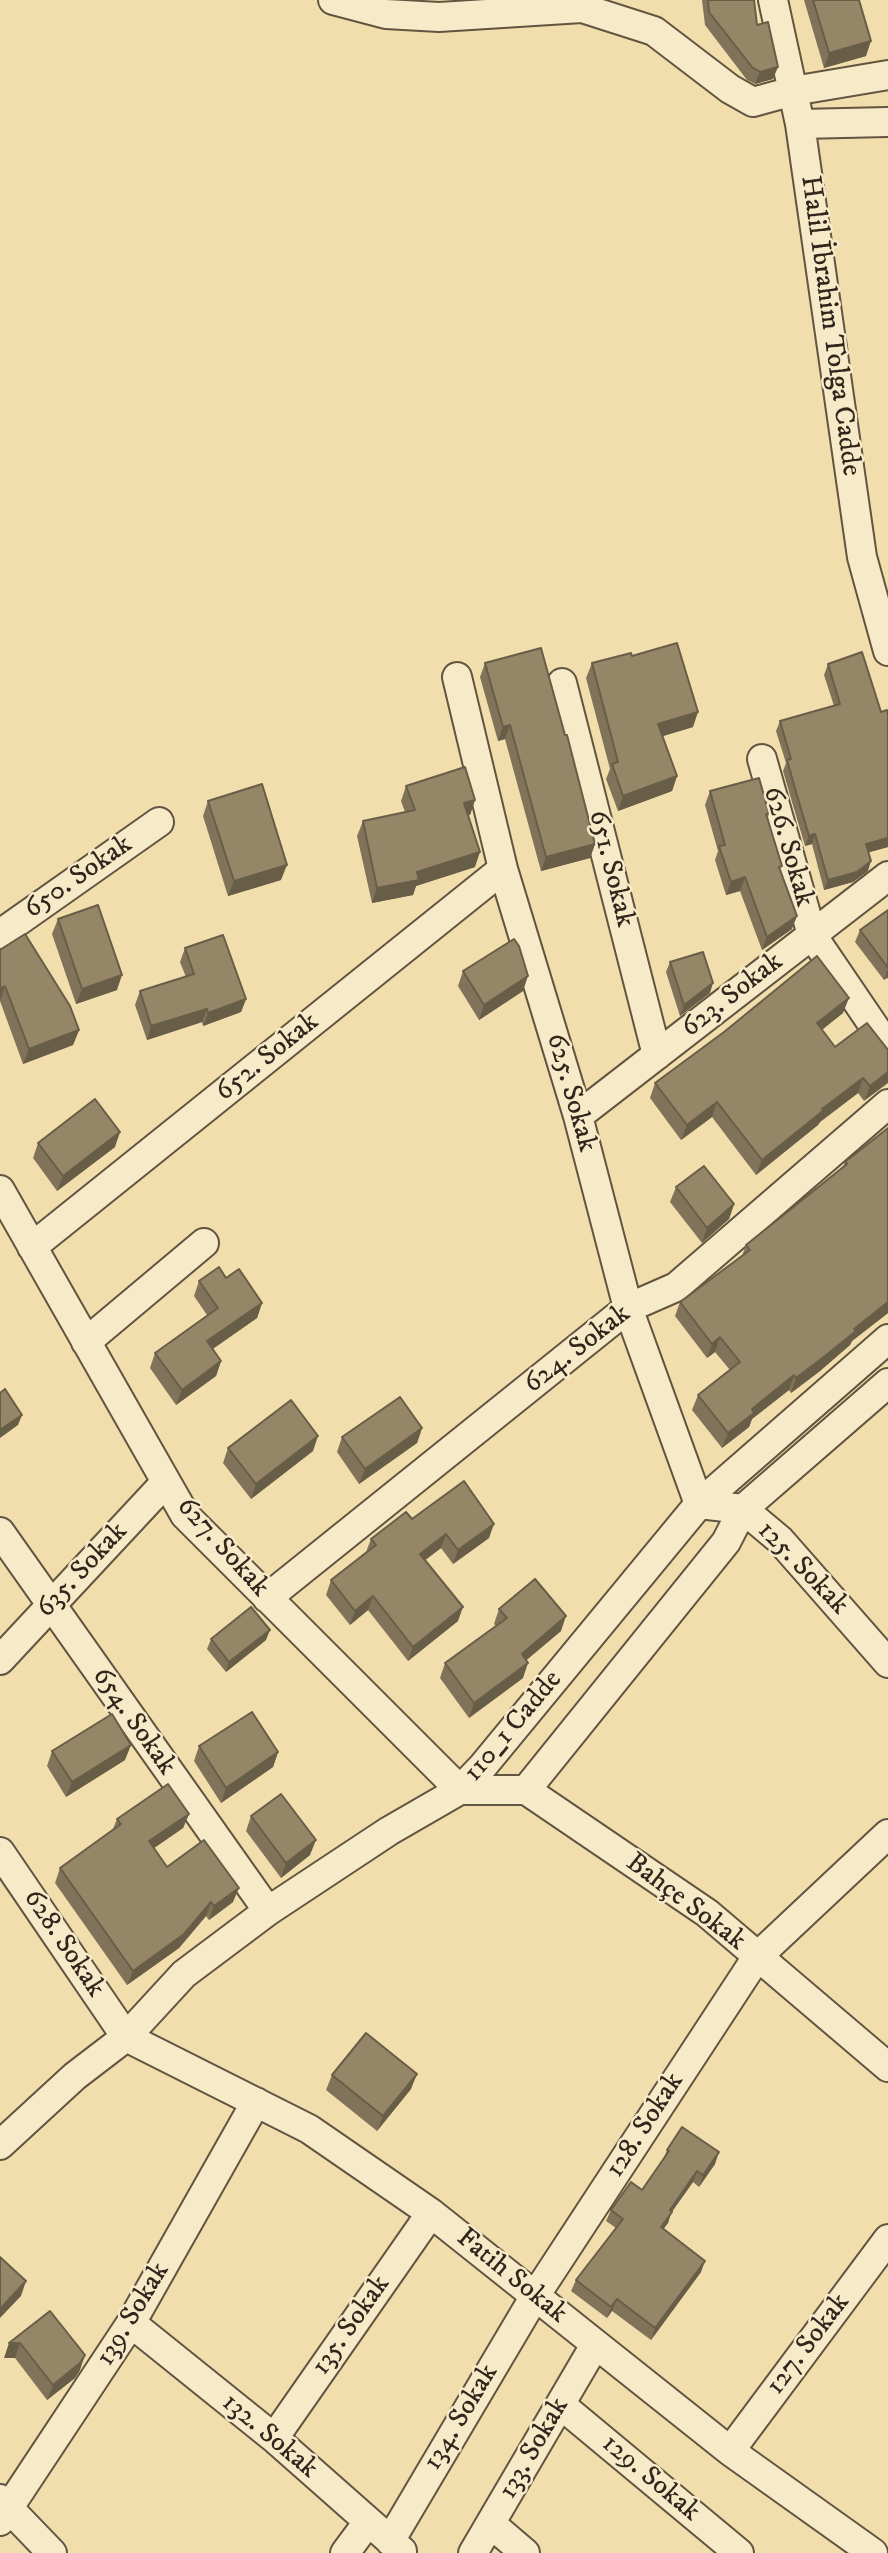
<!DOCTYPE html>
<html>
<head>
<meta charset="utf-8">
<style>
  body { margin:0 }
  canvas { display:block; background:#f2deac }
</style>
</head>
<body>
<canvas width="888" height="2553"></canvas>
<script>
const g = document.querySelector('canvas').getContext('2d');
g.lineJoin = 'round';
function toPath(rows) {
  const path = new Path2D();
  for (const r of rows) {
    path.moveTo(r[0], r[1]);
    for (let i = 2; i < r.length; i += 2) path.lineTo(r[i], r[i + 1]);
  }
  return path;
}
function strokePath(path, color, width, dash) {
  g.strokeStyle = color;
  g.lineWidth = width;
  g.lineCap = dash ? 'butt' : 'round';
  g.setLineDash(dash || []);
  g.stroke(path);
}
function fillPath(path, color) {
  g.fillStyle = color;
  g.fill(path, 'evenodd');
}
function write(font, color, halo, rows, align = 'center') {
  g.font = font + ' "IM FELL DW Pica",serif';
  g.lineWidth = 5;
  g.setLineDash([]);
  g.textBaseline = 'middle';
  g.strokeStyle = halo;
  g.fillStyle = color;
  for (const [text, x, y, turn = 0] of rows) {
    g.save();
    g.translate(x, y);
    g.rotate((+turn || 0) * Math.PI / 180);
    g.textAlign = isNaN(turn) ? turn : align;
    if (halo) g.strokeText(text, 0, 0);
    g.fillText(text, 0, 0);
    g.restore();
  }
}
const minor = toPath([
  [333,0,386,14,439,17,582,8,654,31,730,89,753,102,793,91,888,75],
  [773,0,800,124,862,557,888,651],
  [800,124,888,122],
  [457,677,503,869,578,1116,628,1308,699,1504,743,1509,780,1540,888,1663],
  [562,683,657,1055],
  [762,759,812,935,888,1047],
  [0,934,159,822],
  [578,1116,888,876],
  [0,1190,185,1515,460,1790],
  [32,1247,503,869],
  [86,1342,204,1243],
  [0,1532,268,1911],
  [267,1598,628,1308,676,1287,888,1104],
  [0,1660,165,1483],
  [460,1790,526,1790,707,1913,888,2067],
  [526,1790,726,1542,743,1509,888,1383],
  [0,1852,126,2037,309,2129,431,2213,730,2451,873,2553],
  [0,2145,75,2076,126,2037,184,1974,268,1911,389,1831,460,1790,483,1766,699,1504,888,1339],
  [131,2323,274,2438,402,2551],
  [561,2405,739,2553],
  [274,2438,431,2213],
  [730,2451,888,2239],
  [0,2499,52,2553],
  [0,2521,131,2323,256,2102],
  [491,2524,525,2553],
  [390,2541,535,2296,757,1957,888,1834],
  [345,2553,368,2522],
  [473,2553,595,2345]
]);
const wall = toPath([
  [702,0,754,0,757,25,773,79,755,84,747,80,705,25],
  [804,0,859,0,866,56,824,68],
  [485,663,595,844,590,858,541,871,505,739,498,741,480,677],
  [592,663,693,727,663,736,677,776,672,791,618,811,606,779,610,769,586,678],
  [828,664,881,712,888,715,888,847,869,852,868,871,853,882,824,890,812,844,805,846,792,802,783,771,786,763,776,731,780,721,834,706,824,675],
  [406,786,475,800,470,815,468,815,475,867,416,886,413,895,372,903,357,836,363,821,405,812,401,801],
  [710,791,769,813,768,817,781,871,792,929,762,950,740,891,726,895,715,860,718,851,705,805],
  [208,801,281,880,228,896,203,816],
  [888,910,888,979,887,978,884,980,855,942,860,930],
  [58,919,117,990,76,1004,52,934],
  [185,948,246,999,241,1012,203,1026,202,1022,147,1040,135,1005,140,991,186,977,180,962],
  [0,950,79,1030,73,1045,23,1064,0,1001],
  [670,962,710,993,680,1016,666,972],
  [463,971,523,991,479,1020,458,986],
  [843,1013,822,1030,835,1047,888,1050,864,1101,858,1093,820,1122,818,1125,756,1175,712,1117,681,1140,650,1098,655,1083],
  [888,1128,888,1313,852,1341,850,1345,820,1371,791,1393,789,1390,752,1419,749,1427,722,1448,692,1410,698,1395,730,1370,715,1352,707,1358,675,1316,680,1302,742,1256,746,1245,843,1167,845,1162],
  [38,1143,115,1147,57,1191,33,1158],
  [676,1187,734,1204,729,1219,702,1243,670,1202],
  [226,1278,262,1303,257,1318,213,1349,221,1361,216,1376,176,1405,150,1368,155,1353,207,1315,194,1296,199,1281],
  [422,1428,417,1443,359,1484,337,1452,342,1437],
  [228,1448,313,1451,251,1499,223,1463],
  [412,1519,489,1538,453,1564,441,1548,425,1560,458,1621,408,1661,368,1610,350,1625,326,1595,331,1580,366,1552,371,1539],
  [499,1609,561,1631,526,1660,523,1678,469,1718,440,1678,445,1663,496,1626,494,1624],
  [211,1639,266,1640,226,1672,207,1649],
  [199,1746,278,1752,273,1767,221,1803,194,1761],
  [52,1751,125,1760,66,1797,47,1766],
  [189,1814,183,1828,154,1848,167,1867,233,1902,209,1920,206,1916,179,1948,127,1985,55,1883,60,1868,113,1829,117,1819],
  [251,1816,310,1855,281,1878,246,1831],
  [332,2075,411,2089,377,2131,326,2090],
  [667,2150,715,2164,699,2187,693,2182,671,2213,668,2223,663,2229,701,2272,651,2340,612,2311,607,2318,571,2291,576,2280,616,2228,606,2221,611,2210,642,2190,663,2160],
  [50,2311,80,2370,75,2378,47,2400,15,2358,4,2358]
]);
const shadedWall = toPath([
  [871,41,866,56,824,68,829,53],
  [778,67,773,79,755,84,760,72],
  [698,712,693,727,653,739,658,724],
  [510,725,505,739,498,741,503,727],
  [677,776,672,791,618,811,623,796],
  [475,800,470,815,459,818,464,803],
  [815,834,812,844,805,846,809,836],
  [888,838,888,847,863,854,866,844],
  [595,844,590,858,541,871,546,857],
  [480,852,475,867,416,886,413,895,372,903,377,888,417,872],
  [871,861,868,871,853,882,824,890,828,880],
  [287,865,281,880,228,896,234,881],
  [745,877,740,891,726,895,731,882],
  [797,916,792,929,762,950,767,937],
  [888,969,888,976,884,980],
  [122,975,117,990,76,1004,82,989],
  [528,976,523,991,479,1020,484,1005],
  [713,983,710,993,680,1016,684,1005],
  [5,986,0,1001,0,989],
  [849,998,843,1013,811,1038,817,1023],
  [246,999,241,1012,203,1026,208,1013],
  [207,1009,202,1022,147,1040,151,1026],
  [79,1030,73,1045,23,1064,29,1049],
  [888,1072,888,1083,864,1101,870,1086],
  [863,1078,858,1093,820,1122,818,1125,756,1175,762,1160,822,1109],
  [717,1102,712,1117,681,1140,687,1125],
  [120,1132,115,1147,57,1191,63,1176],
  [734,1204,729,1219,702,1243,707,1228],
  [888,1302,888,1313,852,1341,850,1345,820,1371,791,1393,796,1378,854,1329],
  [262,1303,257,1318,202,1356,207,1341],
  [720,1337,715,1352,707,1358,712,1344],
  [221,1361,216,1376,176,1405,182,1390],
  [794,1375,789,1390,752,1419,749,1427,722,1448,728,1433,752,1409],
  [22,1415,18,1425,0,1438,0,1430],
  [422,1428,417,1443,359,1484,365,1469],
  [318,1436,313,1451,251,1499,256,1484],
  [494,1524,489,1538,453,1564,458,1550],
  [446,1534,441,1548,415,1568,420,1554],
  [373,1596,368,1610,350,1625,355,1611],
  [463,1607,458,1621,408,1661,413,1647],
  [566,1616,561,1631,516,1669,522,1654],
  [270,1630,266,1640,226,1672,229,1662],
  [528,1663,523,1678,469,1718,474,1703],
  [131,1745,125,1760,66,1797,72,1782],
  [278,1752,273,1767,221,1803,226,1788],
  [189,1814,183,1828,144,1855,149,1841],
  [316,1840,310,1855,281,1878,286,1863],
  [239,1888,233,1902,209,1920,214,1906],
  [211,1902,206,1916,179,1948,127,1985,133,1971],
  [417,2074,411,2089,377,2131,383,2116],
  [719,2152,715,2164,699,2187,703,2175],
  [697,2171,693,2182,671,2213,668,2223,656,2239,661,2227,670,2210],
  [705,2261,701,2272,651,2340,655,2328],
  [26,2281,21,2296,0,2318,0,2309],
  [617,2299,612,2311,607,2318,611,2307],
  [9,2343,20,2343,15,2358,4,2358],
  [85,2355,80,2370,75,2378,47,2400,53,2385]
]);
const building = toPath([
  [708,0,754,0,757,25,768,22,778,67,760,72,752,67,709,12,708,0],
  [813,0,859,0,871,41,829,53,813,0],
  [677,643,698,712,658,724,677,776,623,796,612,764,618,762,592,663,631,653,632,656,677,643],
  [541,648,565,735,567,735,595,844,546,857,510,725,503,727,485,663,541,648],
  [862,652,881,712,887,710,888,715,888,838,866,844,871,861,857,872,828,880,815,834,809,836,796,792,787,760,791,759,780,721,840,704,828,664,862,652],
  [465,767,475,800,464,803,480,852,417,872,419,880,377,888,363,821,415,810,406,786,465,767],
  [759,778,769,813,766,814,782,866,779,867,797,916,767,937,745,877,731,882,719,846,725,845,710,791,759,778],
  [262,784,287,865,234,881,208,801,262,784],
  [98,905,122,975,82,989,58,919,98,905],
  [888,910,888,968,860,930,888,910],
  [25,934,70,1006,79,1030,29,1049,5,986,0,989,0,950,25,934],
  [223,935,246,999,208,1013,207,1009,151,1026,140,991,194,974,185,948,223,935],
  [514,939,519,946,528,976,484,1005,463,971,514,939],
  [703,952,713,983,684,1005,670,962,703,952],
  [817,956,849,998,817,1023,835,1047,867,1023,888,1050,888,1072,870,1086,863,1078,822,1109,824,1110,762,1160,717,1102,687,1125,655,1083,724,1032,817,956],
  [95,1099,120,1132,63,1176,38,1143,95,1099],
  [888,1128,888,1302,854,1329,856,1331,825,1356,796,1378,794,1375,752,1409,754,1413,728,1433,698,1395,740,1362,720,1337,712,1344,680,1302,750,1250,746,1245,847,1164,845,1162,888,1128],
  [704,1166,734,1204,707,1228,676,1187,704,1166],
  [219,1267,226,1278,239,1269,262,1303,207,1341,221,1361,182,1390,155,1353,218,1308,199,1281,219,1267],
  [5,1389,22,1415,0,1430,0,1393,5,1389],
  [400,1397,422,1428,365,1469,342,1437,400,1397],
  [291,1400,318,1436,256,1484,228,1448,291,1400],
  [464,1481,494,1524,458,1550,446,1534,420,1554,463,1607,413,1647,373,1596,355,1611,331,1580,376,1545,371,1539,406,1512,412,1519,464,1481],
  [535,1579,566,1616,522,1654,528,1663,474,1703,445,1663,507,1618,499,1609,535,1579],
  [251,1607,270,1630,229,1662,211,1639,251,1607],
  [252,1712,278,1752,226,1788,199,1746,252,1712],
  [112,1714,131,1745,72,1782,52,1751,112,1714],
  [168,1784,189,1814,149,1841,167,1867,204,1840,239,1888,214,1906,211,1902,184,1934,133,1971,60,1868,121,1824,117,1819,168,1784],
  [281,1794,316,1840,286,1863,251,1816,281,1794],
  [366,2033,417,2074,383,2116,332,2075,366,2033],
  [682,2127,719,2152,703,2175,697,2171,670,2210,672,2212,661,2227,705,2261,655,2328,617,2299,611,2307,576,2280,623,2219,611,2210,631,2182,642,2190,669,2151,667,2150,682,2127],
  [0,2257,26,2281,0,2309,0,2257],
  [50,2311,85,2355,80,2363,53,2385,20,2343,9,2343,50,2311]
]);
const streetNames = [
  ["Halil İbrahim Tolga Cadde",829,326,82],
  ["626. Sokak",787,847,74],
  ["651. Sokak",610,869,76],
  ["650. Sokak",79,878,-35],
  ["623. Sokak",733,996,-38],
  ["652. Sokak",268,1058,-39],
  ["625. Sokak",570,1093,74],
  ["624. Sokak",578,1350,-38],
  ["627. Sokak",222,1548,48],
  ["125. Sokak",802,1569,46],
  ["635. Sokak",83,1571,-47],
  ["654. Sokak",133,1722,55],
  ["110_1 Cadde",514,1727,-50],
  ["Bahçe Sokak",685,1903,37],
  ["628. Sokak",63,1944,56],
  ["128. Sokak",646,2126,-57],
  ["Fatih Sokak",511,2277,39],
  ["139. Sokak",134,2315,-59],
  ["135. Sokak",352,2326,-55],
  ["127. Sokak",809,2345,-53],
  ["134. Sokak",462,2418,-59],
  ["132. Sokak",269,2437,40],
  ["133. Sokak",535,2449,-60],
  ["129. Sokak",650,2479,40]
];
strokePath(minor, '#615440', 32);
strokePath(minor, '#f7eac9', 28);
fillPath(wall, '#807359');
fillPath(shadedWall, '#685e48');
fillPath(building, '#958667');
strokePath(building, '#685e48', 2);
write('28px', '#31261c', '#f7eac9', streetNames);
</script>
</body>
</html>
